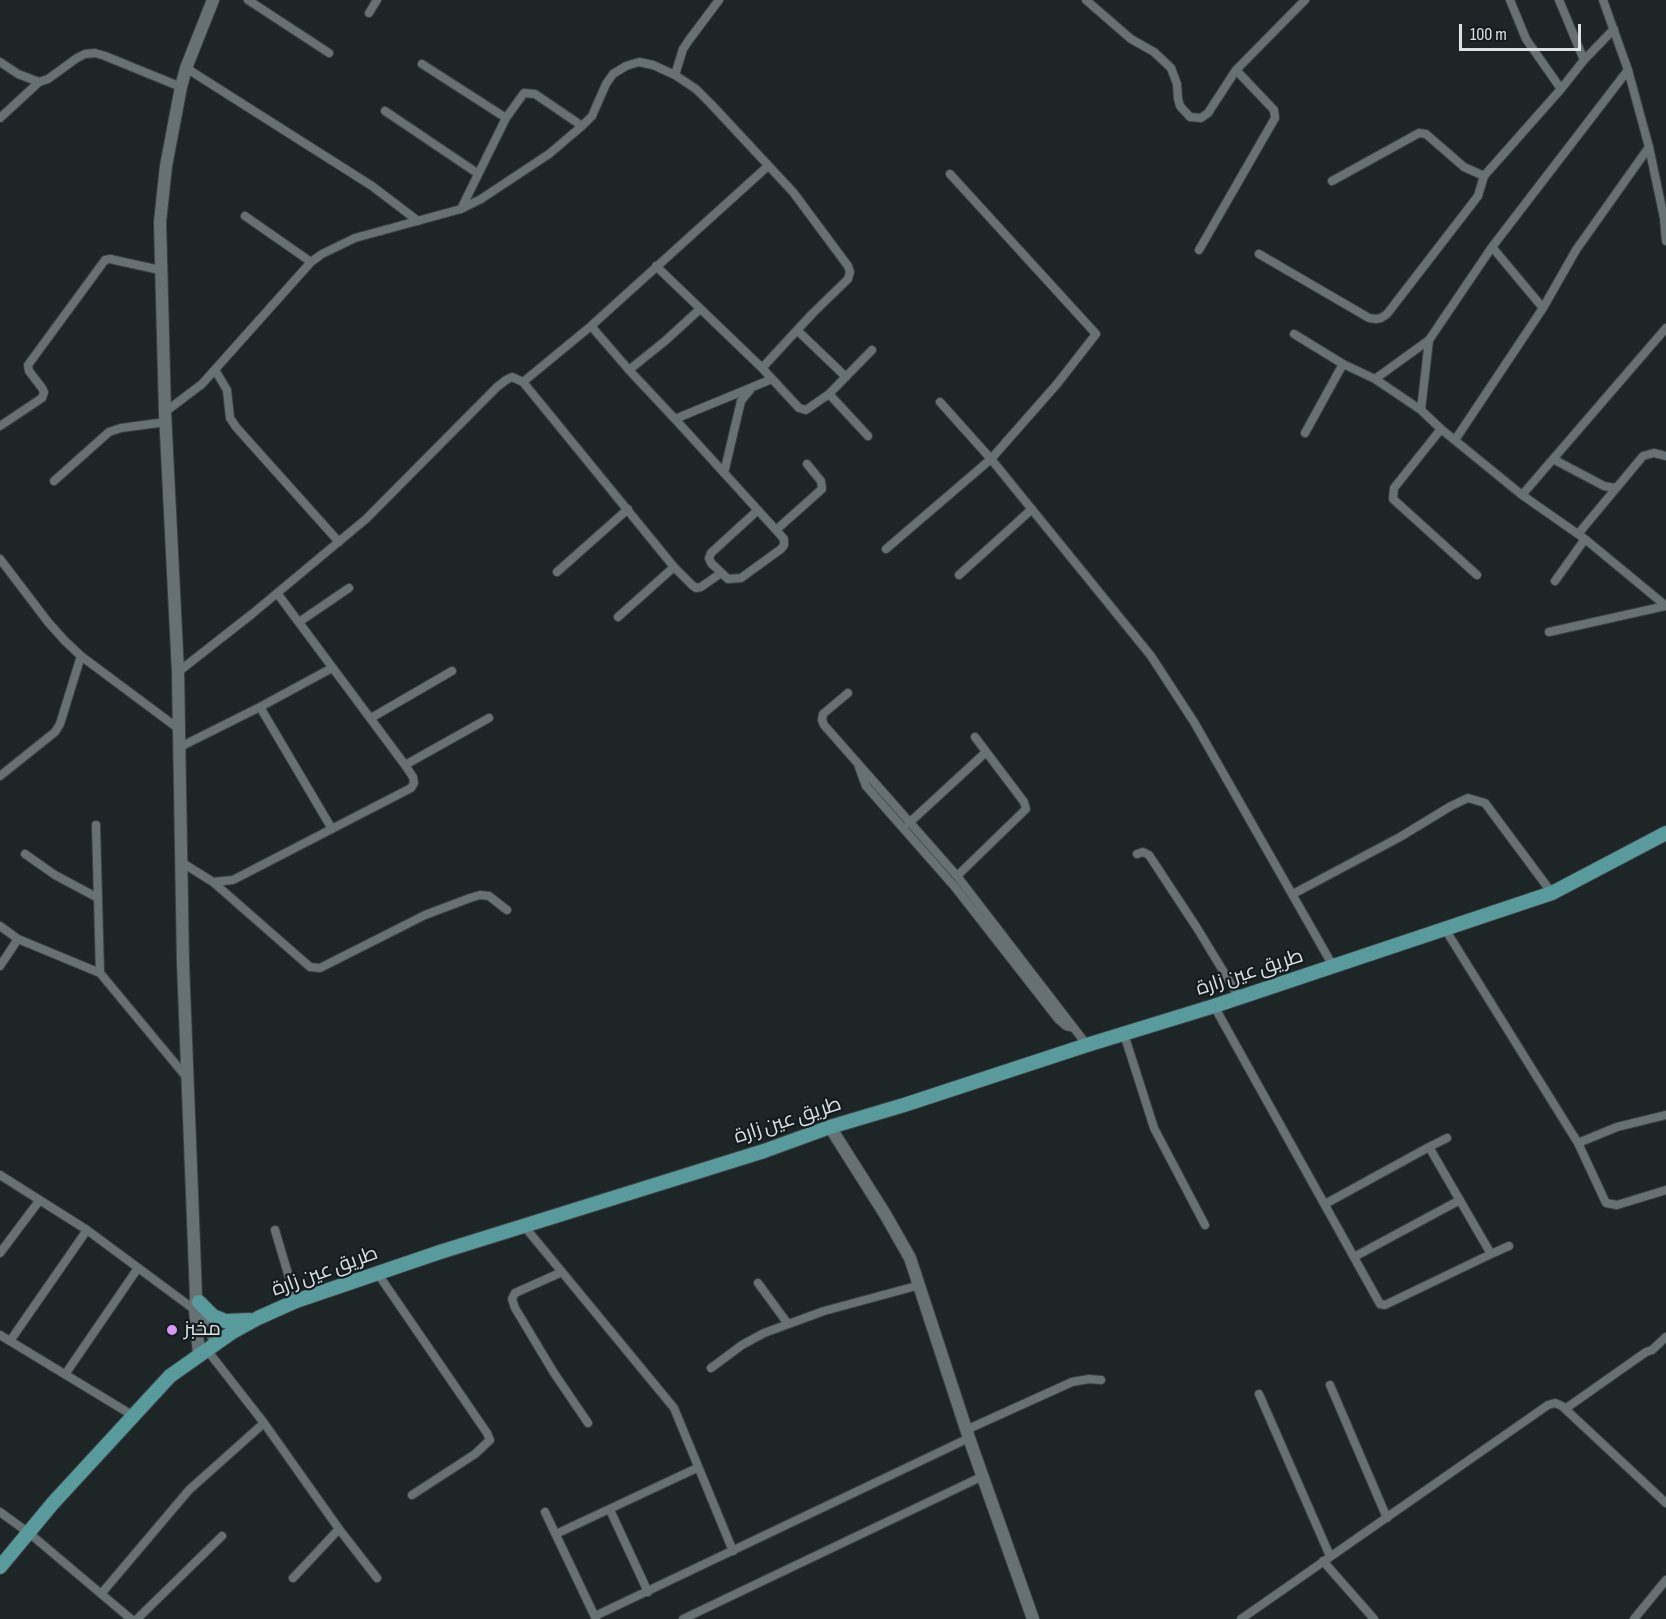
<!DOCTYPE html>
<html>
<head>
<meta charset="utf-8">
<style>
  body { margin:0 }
  #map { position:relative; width:1666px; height:1619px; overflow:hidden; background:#1d2527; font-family:"Sofia Sans Condensed",sans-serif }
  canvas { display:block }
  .scale { position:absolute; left:1459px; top:24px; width:122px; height:27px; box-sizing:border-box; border:3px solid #dce1e3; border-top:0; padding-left:8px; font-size:18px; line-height:21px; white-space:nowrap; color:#dce1e3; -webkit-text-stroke:4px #141b1e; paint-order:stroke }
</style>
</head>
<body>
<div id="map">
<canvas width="1666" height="1619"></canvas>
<div class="scale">100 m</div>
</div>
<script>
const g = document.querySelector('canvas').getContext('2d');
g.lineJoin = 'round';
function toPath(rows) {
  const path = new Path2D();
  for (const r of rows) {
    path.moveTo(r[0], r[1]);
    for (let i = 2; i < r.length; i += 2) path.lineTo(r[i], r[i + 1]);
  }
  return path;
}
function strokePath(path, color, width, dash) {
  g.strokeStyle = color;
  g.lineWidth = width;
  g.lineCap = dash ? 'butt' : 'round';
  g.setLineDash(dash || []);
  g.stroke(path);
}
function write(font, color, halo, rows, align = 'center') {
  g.font = font + ' "Sofia Sans Condensed",Cairo,sans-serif';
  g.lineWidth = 4.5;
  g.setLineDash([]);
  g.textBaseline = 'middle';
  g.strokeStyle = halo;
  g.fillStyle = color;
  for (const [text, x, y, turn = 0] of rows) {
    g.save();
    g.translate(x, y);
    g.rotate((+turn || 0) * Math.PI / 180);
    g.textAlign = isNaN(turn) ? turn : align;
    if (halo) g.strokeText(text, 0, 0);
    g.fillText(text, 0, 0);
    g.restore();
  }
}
const street = toPath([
  [248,0,329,53],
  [1086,0,1131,39,1154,52,1171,68,1177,84,1178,99,1180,106,1190,117,1201,118,1208,113,1236,70],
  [1510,0,1526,39,1561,89],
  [1559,0,1584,60],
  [1603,0,1628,70,1649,147,1664,218,1666,241],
  [369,13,377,0],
  [0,62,18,74,39,82,48,79,77,58,85,54,95,53,105,56,181,87],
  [422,64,506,118],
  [186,68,372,186,418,221],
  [675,75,683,49,689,40,719,0],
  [385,111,477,173],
  [0,118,39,82],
  [1332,181,1419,133,1426,134,1464,167,1484,176],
  [461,209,506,118,524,93,535,94,582,126],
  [245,216,311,262],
  [1492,247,1543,308],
  [1199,250,1275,118,1274,110,1236,70,1305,0],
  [1259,254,1369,318,1376,319,1381,318,1387,314,1478,196,1484,176,1561,89,1584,60,1614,29],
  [656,266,762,368,799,408,806,410,829,394,872,350],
  [591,326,629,370,675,419,776,530,784,539,784,545,781,549,741,578,728,579,711,563,709,558,711,553,758,510],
  [798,331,846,377],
  [1294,334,1343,364,1375,379,1421,410,1441,429,1522,495,1585,539,1666,606],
  [215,370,227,390,230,418,236,427,339,542],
  [629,370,665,341,700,309],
  [1375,379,1429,340],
  [523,382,591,326,768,166],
  [829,394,868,436],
  [940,402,991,459,1151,656,1194,722,1333,966],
  [1421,410,1429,340,1492,247,1628,70],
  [165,412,202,384,311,262,322,254,355,238,461,209,481,199,549,154,582,126,592,116,606,84,613,74,626,66,639,62,653,65,675,75,696,89,711,104,793,192,848,266,850,272,848,279,812,314,762,368],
  [675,419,772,379],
  [0,426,42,398,44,392,42,388,29,371,28,365,105,260,110,259,160,270],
  [1441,429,1394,488,1393,499,1477,575],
  [1305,433,1343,364],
  [1455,440,1543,308,1576,250,1649,147],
  [1553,459,1604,486,1615,488],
  [724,473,741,401,750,390],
  [54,481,109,432,121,428,166,422],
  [1522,495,1666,328],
  [776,530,822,489,821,481,807,464],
  [1578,534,1643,456,1654,453,1666,456],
  [886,549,991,459,1057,384,1096,334,950,174],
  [0,559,48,622,65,641,81,656,179,729],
  [557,572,628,509],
  [959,575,1032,509],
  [1555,581,1585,539],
  [618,617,674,567],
  [299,622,349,588],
  [1549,632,1666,606],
  [178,672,252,614,366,519,497,387,506,380,512,377,523,382,674,567,692,585,696,588,701,587,721,573],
  [848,693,823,714,822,720,824,725,957,876,1087,1045],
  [260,707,332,829],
  [371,718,452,671],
  [180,747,260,707,332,668],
  [405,765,489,718],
  [859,767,866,786,954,886,1058,1019,1066,1026,1074,1028],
  [0,776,55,732,60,724,81,656],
  [909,823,985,753],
  [96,825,100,973],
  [25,854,55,875,98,898],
  [1137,854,1143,852,1149,855,1197,928,1239,997],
  [181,862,213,882,233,880,411,788,414,783,413,777,405,765,277,593],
  [957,876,1026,809,1024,802,975,737],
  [213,882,310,967,320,968,425,915,470,898,480,895,489,896,507,910],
  [1293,894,1400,837,1451,806,1468,798,1485,803,1552,893],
  [0,926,18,939,100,973,188,1079],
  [1445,929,1578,1143,1606,1203,1617,1205,1666,1190],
  [0,966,18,939],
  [1214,1006,1380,1304,1385,1305,1491,1254,1429,1147,1325,1204],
  [1124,1034,1154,1128,1205,1225],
  [1578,1143,1617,1127,1666,1115],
  [1429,1147,1447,1138],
  [0,1175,87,1230,195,1310],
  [524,1226,562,1272,515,1293,512,1299,515,1308,554,1373,588,1423],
  [275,1230,296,1301],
  [0,1253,39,1201],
  [1491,1254,1509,1246],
  [1354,1257,1460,1200],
  [562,1272,674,1408,733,1551],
  [378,1274,487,1433,490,1440,475,1454,412,1495],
  [758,1283,788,1324],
  [0,1335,132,1415],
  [10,1341,87,1230],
  [207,1350,264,1423,339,1529,377,1578],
  [711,1368,742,1345,764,1333,824,1311,920,1285],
  [66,1373,138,1268],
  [1330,1385,1387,1518],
  [1259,1394,1330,1556],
  [1565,1409,1646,1352,1652,1350,1666,1337],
  [966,1430,1072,1382,1089,1379,1101,1380],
  [610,1510,648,1592],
  [0,1512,29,1533,131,1619],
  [545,1512,596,1619],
  [556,1534,697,1468],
  [1323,1561,1374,1619],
  [293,1578,339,1529],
  [101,1594,189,1490,264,1423],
  [595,1616,969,1438],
  [137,1619,222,1536],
  [683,1619,983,1476],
  [1241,1619,1548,1405,1555,1403,1562,1406,1666,1503],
  [1634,1619,1666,1580]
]);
const secondary = toPath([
  [830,1127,885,1214,910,1258,969,1438,1033,1619],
  [200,1305,216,1343],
  [199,1355,195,1310,196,1296,183,963,178,672,165,412,160,222,166,166,181,87,186,68,213,0]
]);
const primary = toPath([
  [199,1302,213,1316,225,1321,250,1320],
  [0,1567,53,1503,170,1376,231,1333,258,1318,296,1301,440,1252,764,1151,830,1127,904,1105,1087,1045,1214,1006,1552,893,1666,833]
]);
const markers = [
  [172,1330,6,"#d99af7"]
];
const streetNames = [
  ["طريق عين زارة",1250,973,-18],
  ["طريق عين زارة",788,1121,-18],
  ["طريق عين زارة",325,1272,-20]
];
const poiNames = [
  ["مخبز",184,1330]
];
strokePath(street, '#3a4143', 10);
strokePath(secondary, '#3a4143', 14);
strokePath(primary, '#3a4143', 16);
strokePath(street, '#677174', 8);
strokePath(secondary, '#677174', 12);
strokePath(primary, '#599a9c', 14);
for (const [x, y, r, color] of markers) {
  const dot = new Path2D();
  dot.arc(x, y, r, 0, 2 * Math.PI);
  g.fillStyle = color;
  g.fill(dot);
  strokePath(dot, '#141b1e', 2);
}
write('20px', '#dce1e3', '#141b1e', streetNames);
write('20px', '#dce1e3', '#141b1e', poiNames, 'left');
</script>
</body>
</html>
